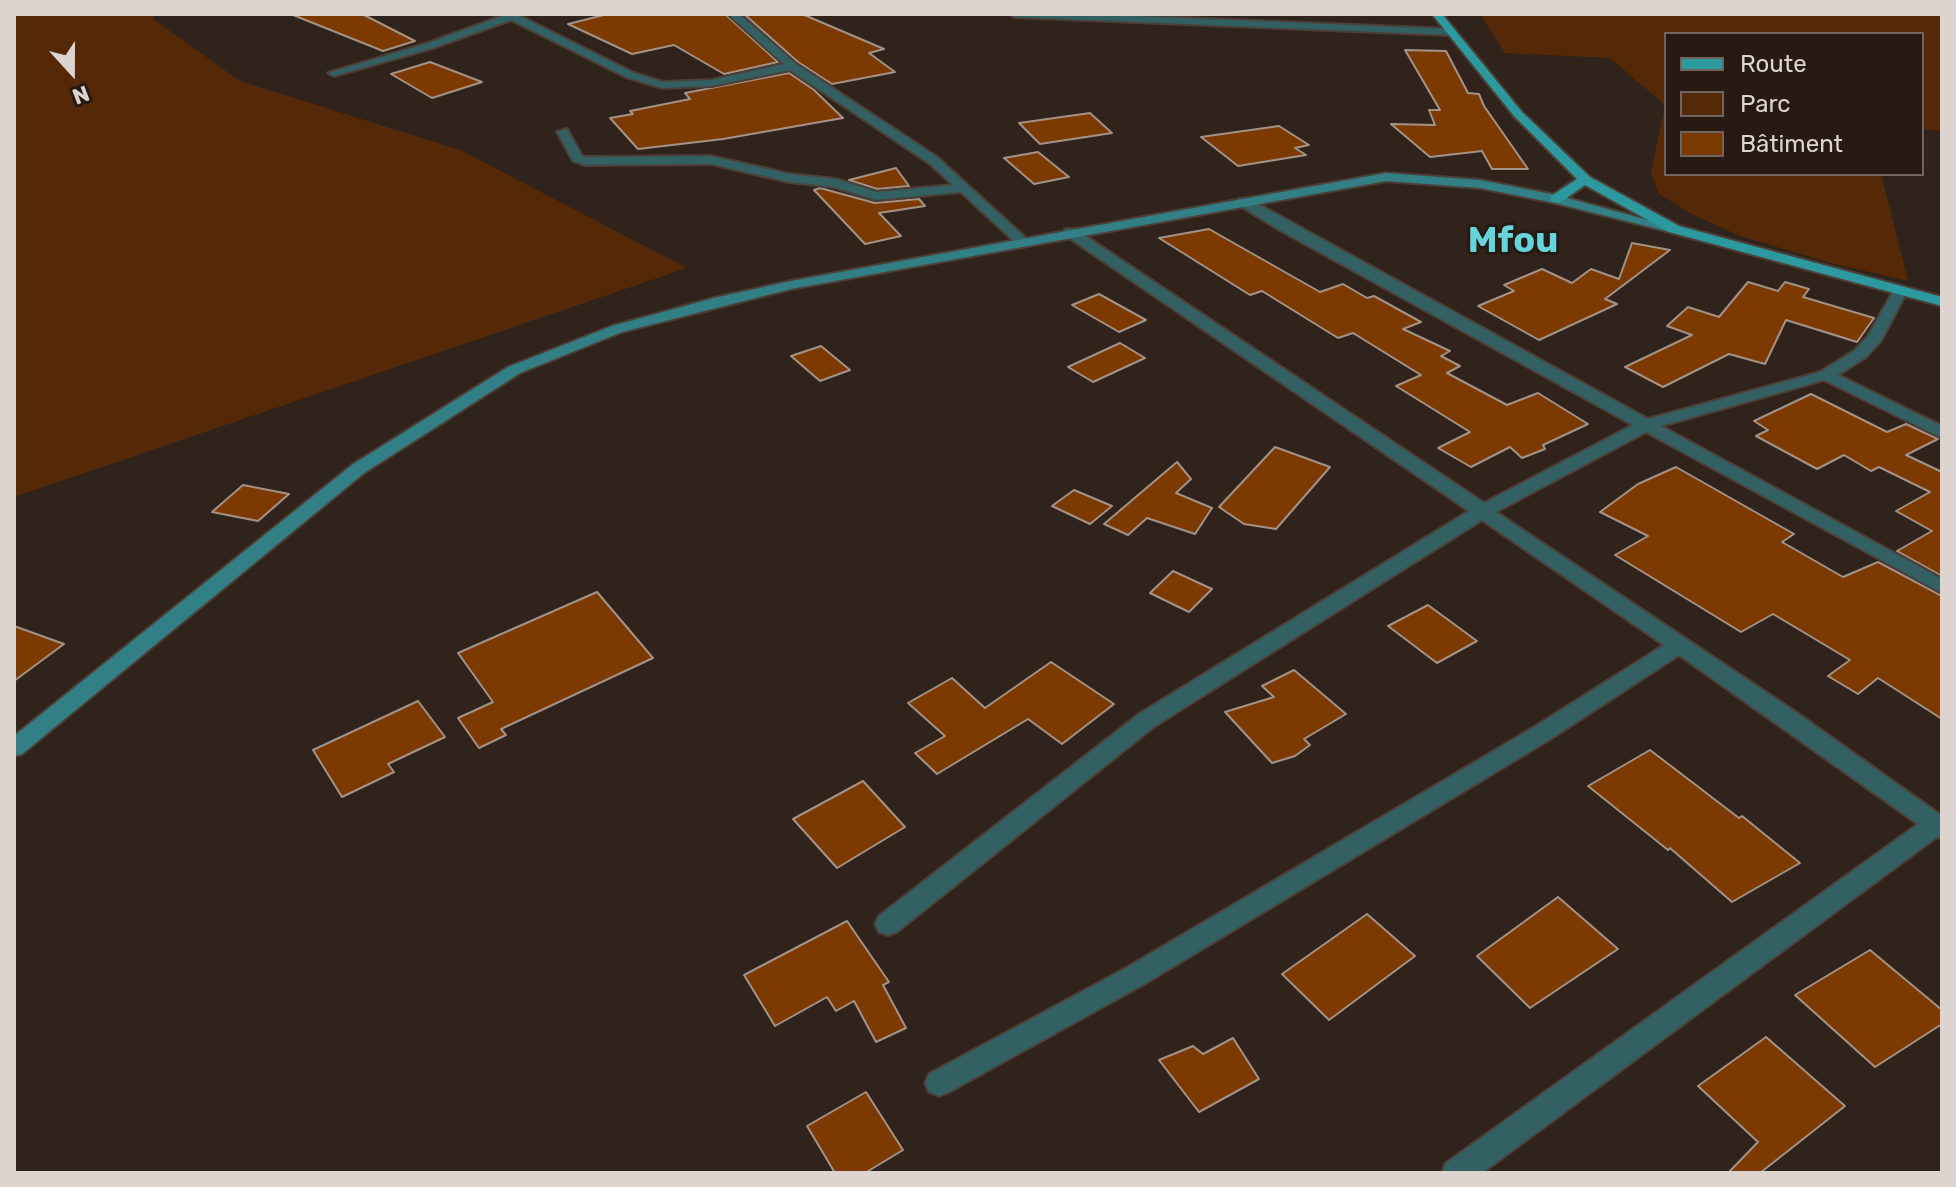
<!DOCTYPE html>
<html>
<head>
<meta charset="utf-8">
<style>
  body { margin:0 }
  #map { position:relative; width:1956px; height:1187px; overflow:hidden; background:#30231b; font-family:Rubik,sans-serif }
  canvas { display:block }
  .frame { position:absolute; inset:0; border:16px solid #ddd4cf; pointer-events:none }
  .legend { position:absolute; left:1664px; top:32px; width:260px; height:144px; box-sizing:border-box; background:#261a12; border:2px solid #6f645e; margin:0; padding:10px 14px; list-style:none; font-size:24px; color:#ddd4cf }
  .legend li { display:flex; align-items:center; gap:16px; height:40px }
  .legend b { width:40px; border:2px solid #6f645e }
  .north { position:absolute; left:32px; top:32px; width:80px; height:80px; -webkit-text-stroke:6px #261a12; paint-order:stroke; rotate:159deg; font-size:22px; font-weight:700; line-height:32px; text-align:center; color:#ddd4cf }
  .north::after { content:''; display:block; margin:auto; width:28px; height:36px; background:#ddd4cf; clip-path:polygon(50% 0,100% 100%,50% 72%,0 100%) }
</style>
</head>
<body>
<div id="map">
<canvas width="1956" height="1187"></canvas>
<div class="frame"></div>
<ul class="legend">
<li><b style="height:10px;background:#2c999f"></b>Route</li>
<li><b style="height:22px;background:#552907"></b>Parc</li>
<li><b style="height:22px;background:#7d3a00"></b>Bâtiment</li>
</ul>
<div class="north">N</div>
</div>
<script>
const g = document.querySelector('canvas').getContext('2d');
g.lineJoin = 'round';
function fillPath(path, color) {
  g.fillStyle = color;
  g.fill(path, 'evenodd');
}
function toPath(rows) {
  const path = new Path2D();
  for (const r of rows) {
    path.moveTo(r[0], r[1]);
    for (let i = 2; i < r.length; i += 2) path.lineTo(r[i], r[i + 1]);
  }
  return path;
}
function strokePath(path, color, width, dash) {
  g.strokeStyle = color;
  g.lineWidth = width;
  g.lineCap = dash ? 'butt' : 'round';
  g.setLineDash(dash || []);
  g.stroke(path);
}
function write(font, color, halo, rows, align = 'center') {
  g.font = font + ' Rubik,sans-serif';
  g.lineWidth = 6;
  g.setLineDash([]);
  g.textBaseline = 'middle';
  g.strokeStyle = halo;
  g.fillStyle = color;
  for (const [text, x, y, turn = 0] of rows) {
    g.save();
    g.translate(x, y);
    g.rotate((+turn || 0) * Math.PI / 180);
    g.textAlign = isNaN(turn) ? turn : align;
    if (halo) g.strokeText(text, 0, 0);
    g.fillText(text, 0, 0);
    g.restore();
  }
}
const green = toPath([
  [14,14,155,14,153,19,240,81,460,150,687,268,14,497],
  [1480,14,1942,14,1942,131,1922,129,1922,34,1666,34,1666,174,1881,174,1908,281,1831,263,1740,236,1692,214,1659,194,1651,173,1665,105,1610,58,1505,53]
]);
const building = toPath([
  [362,14,415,41,383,51,293,15,362,14],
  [608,14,725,14,778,62,724,74,674,45,632,54,568,24,608,14],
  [744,14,802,14,884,49,869,53,895,72,832,84,798,62,744,14],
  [1405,50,1446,51,1468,93,1479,94,1484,106,1528,169,1492,169,1482,151,1430,157,1391,124,1435,125,1429,110,1440,110,1405,50],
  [430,62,482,82,432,98,391,74,430,62],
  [789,73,814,90,843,118,723,139,638,149,610,118,633,114,630,111,690,99,685,93,789,73],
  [1090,113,1112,133,1040,144,1019,123,1090,113],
  [1279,126,1309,145,1295,148,1306,155,1238,166,1201,137,1279,126],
  [1038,152,1069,177,1034,184,1004,158,1038,152],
  [896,168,909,186,877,189,849,180,896,168],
  [820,188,875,203,919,199,925,206,879,213,901,236,865,244,814,190,820,188],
  [1209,229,1320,292,1343,284,1367,298,1374,296,1421,322,1403,329,1450,351,1441,356,1460,366,1447,373,1507,405,1538,393,1588,424,1543,445,1545,449,1522,458,1510,447,1471,467,1438,448,1470,432,1396,386,1421,375,1353,333,1338,338,1262,291,1250,295,1159,238,1209,229],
  [1632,243,1670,250,1605,299,1617,304,1539,340,1478,306,1514,291,1504,285,1542,269,1572,283,1591,269,1619,279,1632,243],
  [1748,282,1778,291,1785,282,1809,289,1803,297,1874,318,1857,342,1786,320,1765,364,1729,354,1663,387,1625,367,1692,335,1667,326,1688,307,1719,317,1748,282],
  [1099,294,1146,320,1119,332,1072,305,1099,294],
  [1120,343,1145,358,1093,382,1068,367,1120,343],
  [821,346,850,370,820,381,791,356,821,346],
  [1811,394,1887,432,1906,424,1938,439,1906,455,1942,472,1942,576,1897,551,1932,531,1896,511,1930,492,1879,467,1871,471,1844,455,1817,469,1756,436,1768,430,1754,421,1811,394],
  [1275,447,1330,467,1276,529,1244,524,1219,507,1275,447],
  [1177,462,1191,479,1176,493,1212,508,1195,534,1147,518,1128,535,1104,524,1177,462],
  [1676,467,1794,534,1782,542,1843,577,1878,562,1942,596,1942,719,1878,678,1858,694,1828,676,1850,660,1773,614,1741,632,1615,555,1648,536,1600,512,1638,484,1676,467],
  [243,485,289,494,258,521,212,512,243,485],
  [1074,490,1112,506,1090,524,1052,506,1074,490],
  [1173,571,1212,589,1189,612,1150,593,1173,571],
  [597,592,653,658,501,729,506,735,479,748,458,718,493,702,458,653,597,592],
  [1428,605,1477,641,1437,663,1388,626,1428,605],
  [14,626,64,644,14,681,14,626],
  [1051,662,1114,704,1062,744,1028,719,937,774,915,753,945,736,908,703,952,678,985,708,1051,662],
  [1294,670,1346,714,1304,739,1310,745,1295,756,1272,763,1225,712,1274,697,1262,686,1294,670],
  [418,701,445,737,388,764,394,772,342,797,313,750,418,701],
  [1650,750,1739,818,1742,816,1800,863,1732,902,1670,848,1668,850,1588,786,1650,750],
  [863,781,905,827,837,868,793,819,863,781],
  [1558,897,1618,949,1530,1008,1477,956,1558,897],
  [1367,914,1415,956,1329,1020,1282,974,1367,914],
  [847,921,889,982,883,985,906,1028,876,1042,854,1001,836,1011,827,997,775,1026,744,975,847,921],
  [1870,950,1942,1010,1942,1024,1875,1067,1795,995,1870,950],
  [1766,1037,1845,1106,1760,1173,1728,1173,1758,1142,1698,1086,1766,1037],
  [1233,1038,1259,1079,1199,1112,1159,1060,1193,1046,1203,1054,1233,1038],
  [866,1092,903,1150,865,1173,835,1173,807,1126,866,1092]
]);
const minor = toPath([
  [508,14,516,14,634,73,663,82,712,80,784,64,728,14,739,14,796,64,937,157,1029,241,1017,244,961,192,876,200,834,187,789,182,711,164,585,165,573,161,557,132,567,129,582,156,586,157,711,156,789,174,836,179,877,192,953,185,929,163,790,70,712,86,662,88,626,77,511,20,433,48,334,76,328,73,425,44,508,14],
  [1010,14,1088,14,1450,29,1455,32,1450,35,1015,17,1010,14],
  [1239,199,1249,199,1648,419,1820,372,1854,351,1868,336,1895,288,1905,288,1907,291,1881,341,1866,357,1838,375,1942,426,1942,438,1824,380,1661,426,1942,579,1942,593,1646,432,1496,512,1797,713,1942,816,1942,838,1937,837,1482,1173,1442,1173,1446,1163,1918,824,1679,655,1552,738,1146,983,949,1092,939,1096,929,1092,925,1083,929,1074,1128,967,1536,726,1664,645,1482,520,1155,726,897,932,888,935,879,932,875,924,879,916,1139,714,1469,511,1065,235,1065,229,1075,229,1484,503,1633,425,1276,228,1239,205,1239,199]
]);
const secondary = toPath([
  [1386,173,1480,180,1556,195,1681,229,1674,233,1555,203,1480,188,1386,181,791,289,622,332,520,373,364,473,22,754,14,756,14,736,352,465,508,367,612,326,714,298,791,281,1386,173]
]);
const primary = toPath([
  [1432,14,1442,14,1522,112,1590,177,1679,226,1942,297,1942,306,1669,232,1585,185,1561,202,1551,202,1551,196,1577,179,1514,116,1432,14]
]);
const farTownnames = [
  ["Mfou",1513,242]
];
fillPath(green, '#552907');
fillPath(building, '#7d3a00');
strokePath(building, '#a39288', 2);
strokePath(minor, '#4c3f38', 4);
strokePath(secondary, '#4c3f38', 4);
strokePath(primary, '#4c3f38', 4);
fillPath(minor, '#336063');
fillPath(secondary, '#328085');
fillPath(primary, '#2c999f');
write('bold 36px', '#67d4db', '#261a12', farTownnames);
</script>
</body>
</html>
